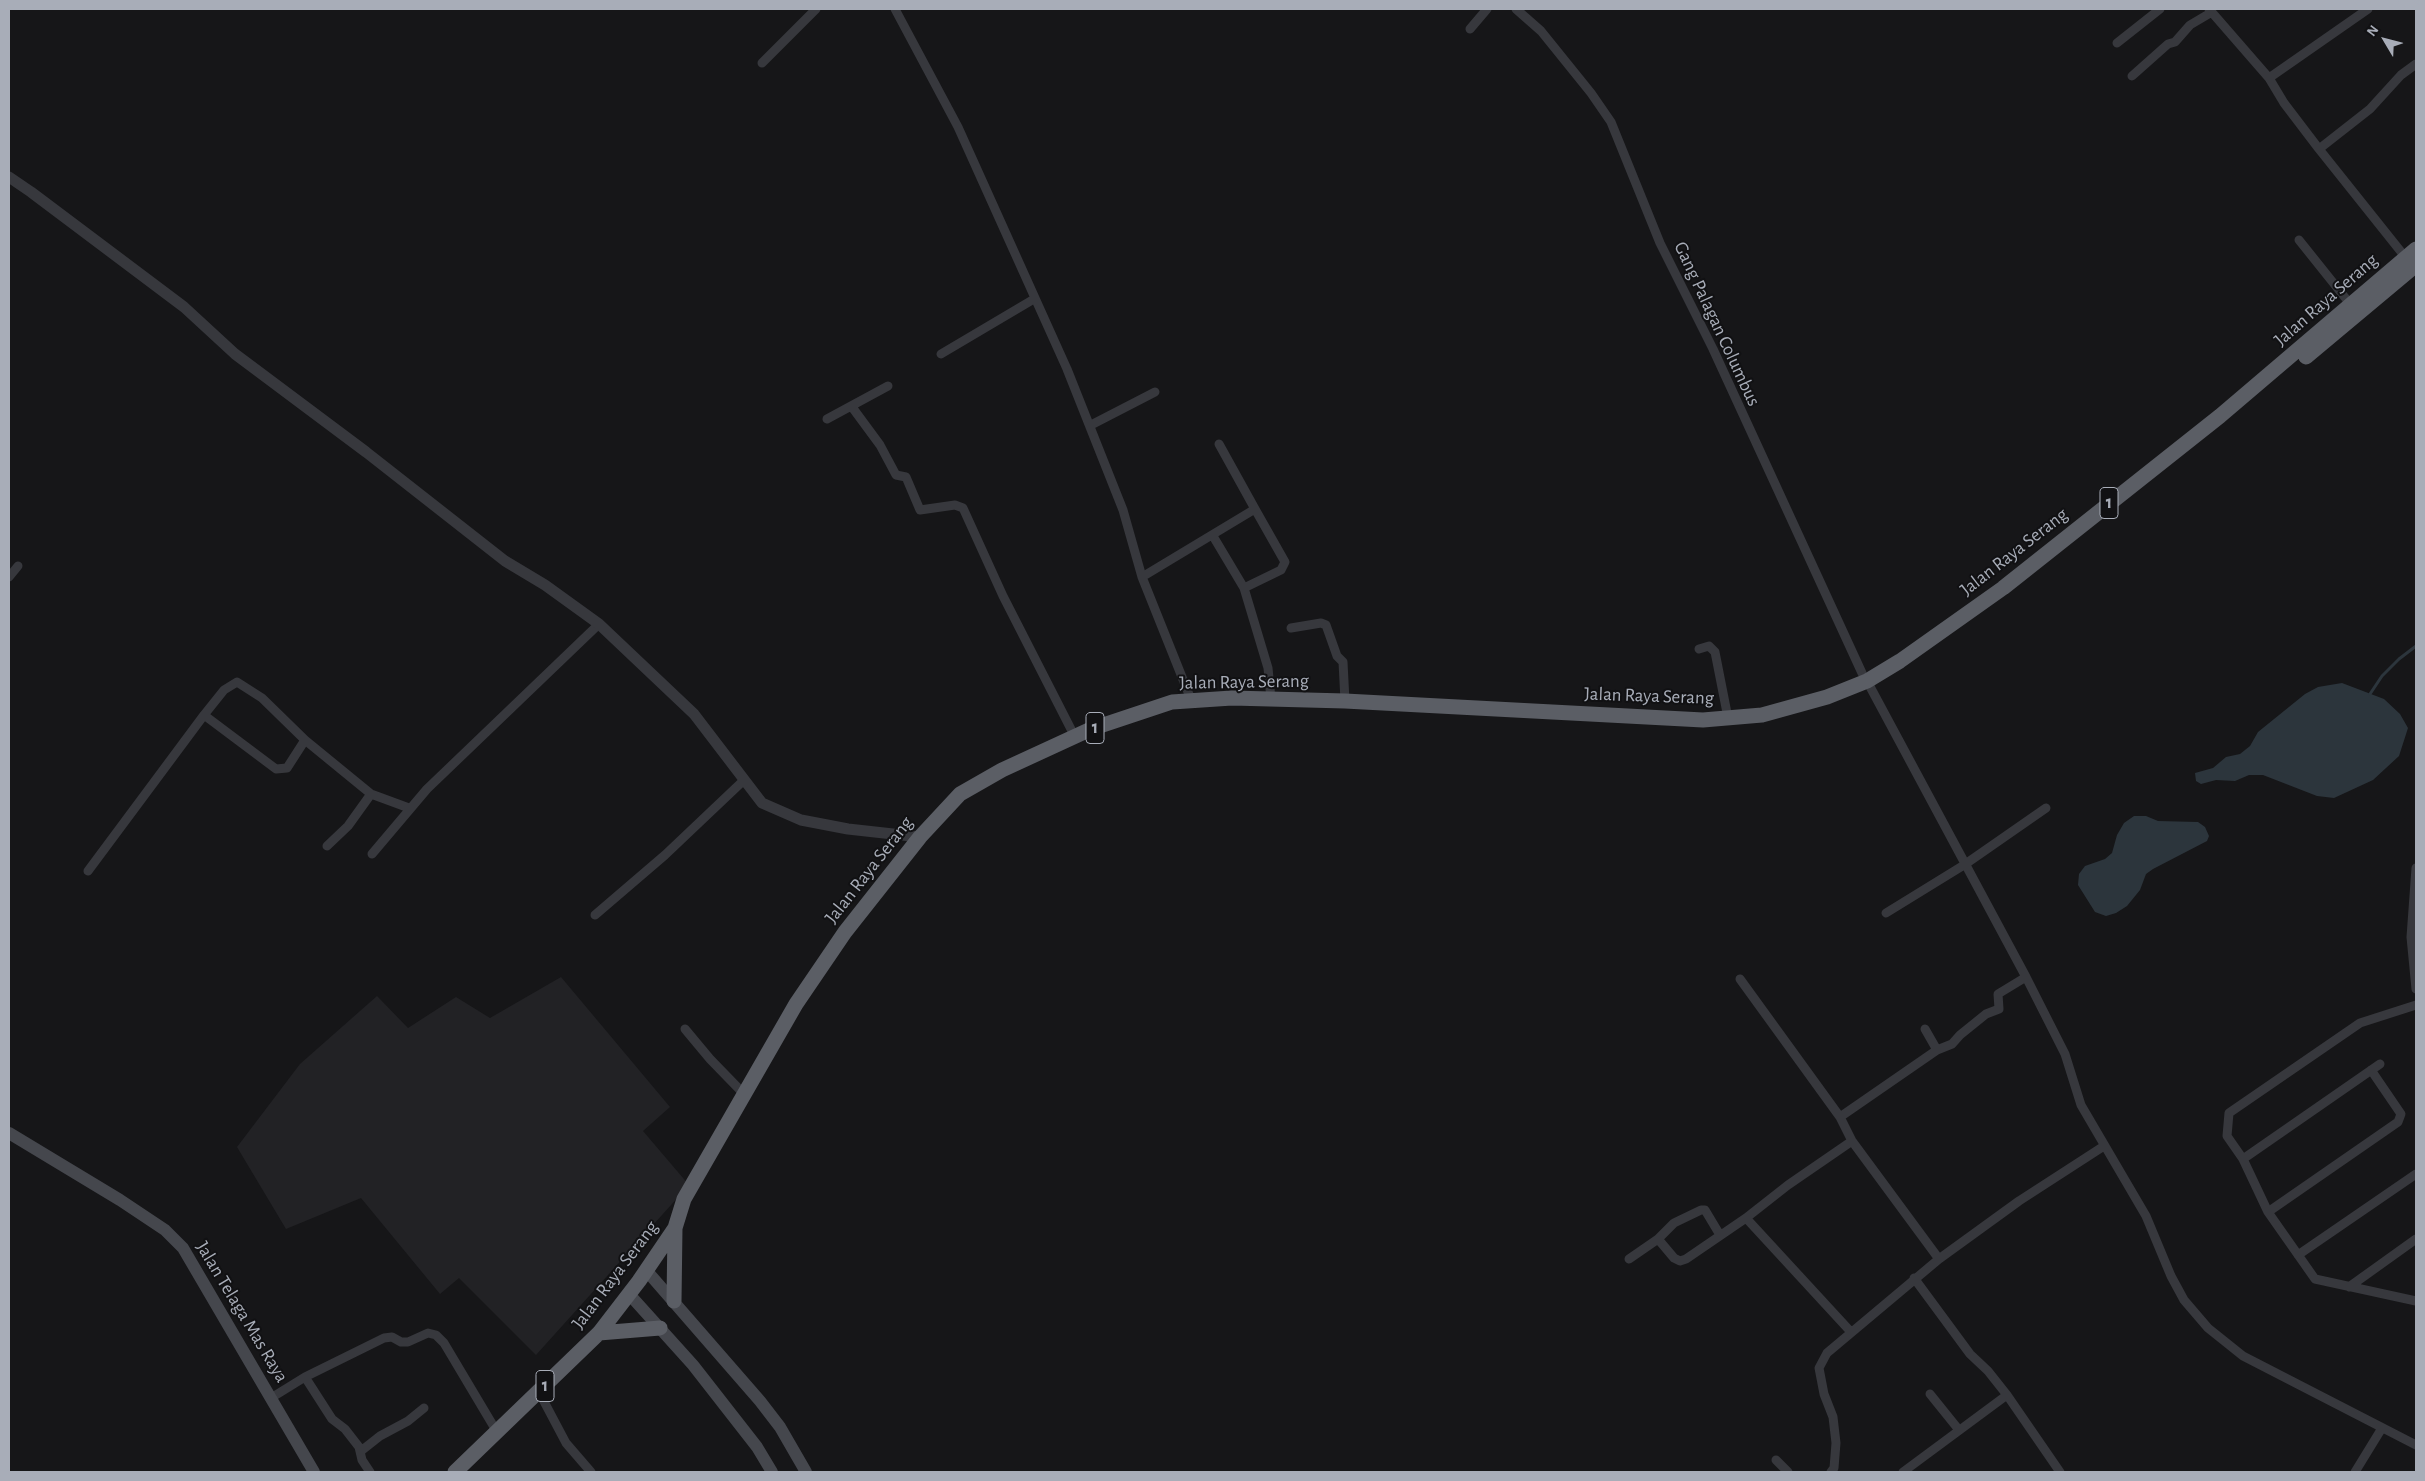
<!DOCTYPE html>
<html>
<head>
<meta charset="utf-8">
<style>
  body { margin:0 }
  #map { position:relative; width:2425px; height:1481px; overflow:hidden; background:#161618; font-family:"Alegreya Sans",sans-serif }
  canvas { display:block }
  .frame { position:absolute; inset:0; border:10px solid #a8adb8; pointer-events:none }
  .north { position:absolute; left:2360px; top:15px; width:50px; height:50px; -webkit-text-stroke:4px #111113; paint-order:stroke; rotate:307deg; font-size:14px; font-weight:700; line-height:20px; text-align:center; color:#a8adb8 }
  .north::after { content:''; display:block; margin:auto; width:18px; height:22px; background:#a8adb8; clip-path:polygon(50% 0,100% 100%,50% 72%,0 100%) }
</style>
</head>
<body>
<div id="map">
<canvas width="2425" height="1481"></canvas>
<div class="frame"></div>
<div class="north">N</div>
</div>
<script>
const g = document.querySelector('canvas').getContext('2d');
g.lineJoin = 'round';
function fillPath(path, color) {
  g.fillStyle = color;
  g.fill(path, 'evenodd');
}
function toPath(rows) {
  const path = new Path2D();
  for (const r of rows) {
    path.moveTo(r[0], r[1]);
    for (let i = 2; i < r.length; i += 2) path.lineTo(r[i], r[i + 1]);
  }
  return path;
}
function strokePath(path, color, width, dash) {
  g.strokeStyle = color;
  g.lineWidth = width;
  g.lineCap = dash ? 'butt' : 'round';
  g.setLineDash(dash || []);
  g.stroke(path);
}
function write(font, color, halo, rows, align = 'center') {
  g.font = font + ' "Alegreya Sans",sans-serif';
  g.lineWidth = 4;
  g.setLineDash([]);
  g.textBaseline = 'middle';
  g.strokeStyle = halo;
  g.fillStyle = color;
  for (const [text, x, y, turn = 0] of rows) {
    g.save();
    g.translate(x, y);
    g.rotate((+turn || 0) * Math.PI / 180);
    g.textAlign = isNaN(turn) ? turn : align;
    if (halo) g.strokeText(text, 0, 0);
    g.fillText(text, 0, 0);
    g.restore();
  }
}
const built = toPath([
  [561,977,670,1107,643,1131,689,1185,536,1355,459,1278,440,1294,361,1198,286,1229,237,1147,300,1064,377,996,408,1028,456,997,490,1018]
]);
const water = toPath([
  [2342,683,2384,699,2400,714,2408,728,2399,756,2373,780,2334,798,2317,796,2263,775,2249,775,2235,781,2216,780,2201,784,2196,781,2195,773,2213,768,2226,757,2240,754,2250,746,2258,732,2305,694,2318,687],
  [2134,816,2146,816,2158,821,2198,822,2205,827,2209,836,2207,841,2153,869,2146,874,2140,890,2127,906,2116,913,2106,916,2095,912,2078,885,2079,874,2085,866,2105,859,2112,853,2117,835,2124,823]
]);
const stream = toPath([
  [2370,694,2382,676,2399,659,2416,646]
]);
const minor = toPath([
  [895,9,958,127,1067,369,1123,510,1142,577,1192,702],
  [1516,9,1541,31,1591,93,1611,122,1660,243,1713,349,1862,673],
  [2209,9,2269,78,2284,103,2319,149,2406,258],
  [1470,29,1487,9],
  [2117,43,2160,9],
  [762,63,816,9],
  [2132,76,2168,44,2175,42,2190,25,2212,12],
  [2269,78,2368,9],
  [2319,149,2370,109,2401,75,2416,64],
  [2299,240,2351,305],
  [941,354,1034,299],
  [852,407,880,445,896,475,906,477,920,510,955,505,963,508,1003,596,1075,737],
  [827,419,888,386],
  [1091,425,1155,392],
  [1213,536,1244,588,1268,668,1271,699],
  [9,577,18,566],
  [1142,577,1255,509,1219,444],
  [1244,588,1281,570,1285,562,1255,509],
  [1291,628,1321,623,1326,625,1337,656,1343,662,1345,701],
  [1699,649,1709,646,1715,652,1728,718],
  [1867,681,2026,977,2065,1054,2081,1105,2146,1216,2171,1276,2184,1300,2208,1328,2243,1356,2416,1445],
  [204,715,276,769,287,768,305,740],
  [327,846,348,826,371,794],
  [372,854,427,789,599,624],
  [2416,868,2411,937,2416,989],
  [88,871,204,715,224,690,237,682,262,698,305,740,371,794,409,808],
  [1886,913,1964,865,2046,808],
  [595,915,665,855,743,781],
  [1740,979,1840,1117,1852,1141,1939,1259],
  [2416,1005,2360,1023,2229,1113,2227,1136,2243,1159,2268,1212,2315,1279,2416,1301],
  [685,1029,710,1059,743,1093],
  [1937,1050,1952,1044,1960,1035,1986,1014,1999,1009,1998,994,2026,977],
  [1840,1117,1937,1050,1925,1029],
  [2243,1159,2380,1064],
  [2268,1212,2398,1122,2401,1114,2371,1070],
  [1746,1218,1851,1332],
  [1720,1235,1705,1210,1701,1210,1674,1223,1658,1239,1674,1258,1680,1261,1686,1259,1746,1218,1788,1185,1852,1141],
  [2298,1255,2416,1174],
  [1629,1259,1658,1239],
  [1914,1278,1970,1354,1988,1371,2007,1395,2060,1472],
  [2349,1287,2416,1239],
  [305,1377,332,1419,345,1429,359,1447,362,1460,370,1472],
  [539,1392,566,1443,591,1472],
  [1930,1394,1959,1430],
  [271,1398,305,1377,384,1338,392,1337,401,1342,408,1342,428,1333,436,1335,444,1343,497,1432],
  [361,1451,380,1436,408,1421,424,1408],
  [1776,1460,1788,1472],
  [1831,1472,1834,1468,1836,1443,1833,1417,1824,1394,1819,1368,1827,1353,1939,1259,2019,1201,2104,1146],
  [1903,1472,2007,1395],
  [2355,1472,2382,1428]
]);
const tertiary = toPath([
  [9,177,31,192,184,307,235,354,366,452,505,561,545,585,599,624,694,714,762,803,801,820,848,829,920,837]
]);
const secondary = toPath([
  [9,1133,120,1200,165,1230,183,1248,314,1472],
  [646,1270,760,1401,780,1427,806,1472],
  [629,1294,693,1365,757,1447,772,1472]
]);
const trunk = toPath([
  [2306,357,2416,265],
  [674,1301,675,1228],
  [599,1333,660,1328],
  [455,1472,599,1333,639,1281,675,1228,684,1199,796,1004,845,932,920,837,960,794,1002,770,1091,729,1172,702,1232,698,1345,701,1703,720,1762,715,1827,697,1867,681,1900,661,2003,588,2220,416,2416,249]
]);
const shields = [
  [2109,503,18],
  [1095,728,18],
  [545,1386,18]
];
const shieldNames = [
  ["1",2109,503],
  ["1",1095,728],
  ["1",545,1386]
];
const streetNames = [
  ["Jalan Raya Serang",2326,300,-41],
  ["Gang Palagan Columbus",1717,324,65],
  ["Jalan Raya Serang",2014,552,-38],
  ["Jalan Raya Serang",1244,682,-1],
  ["Jalan Raya Serang",1649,696,2],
  ["Jalan Raya Serang",869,870,-52],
  ["Jalan Raya Serang",615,1275,-53],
  ["Jalan Telaga Mas Raya",242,1312,59]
];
fillPath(built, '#222225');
fillPath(water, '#2c353c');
strokePath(stream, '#2c353c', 3);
strokePath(minor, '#37383d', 9);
strokePath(tertiary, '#37383d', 11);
strokePath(secondary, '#45474d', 12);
strokePath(trunk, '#5b5e65', 15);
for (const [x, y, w] of shields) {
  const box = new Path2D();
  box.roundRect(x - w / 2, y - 15.5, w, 31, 4);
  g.fillStyle = '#111113';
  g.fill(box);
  strokePath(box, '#a8adb8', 1);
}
write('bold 18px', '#a8adb8', null, shieldNames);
write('19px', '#a8adb8', '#111113', streetNames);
</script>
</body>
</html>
